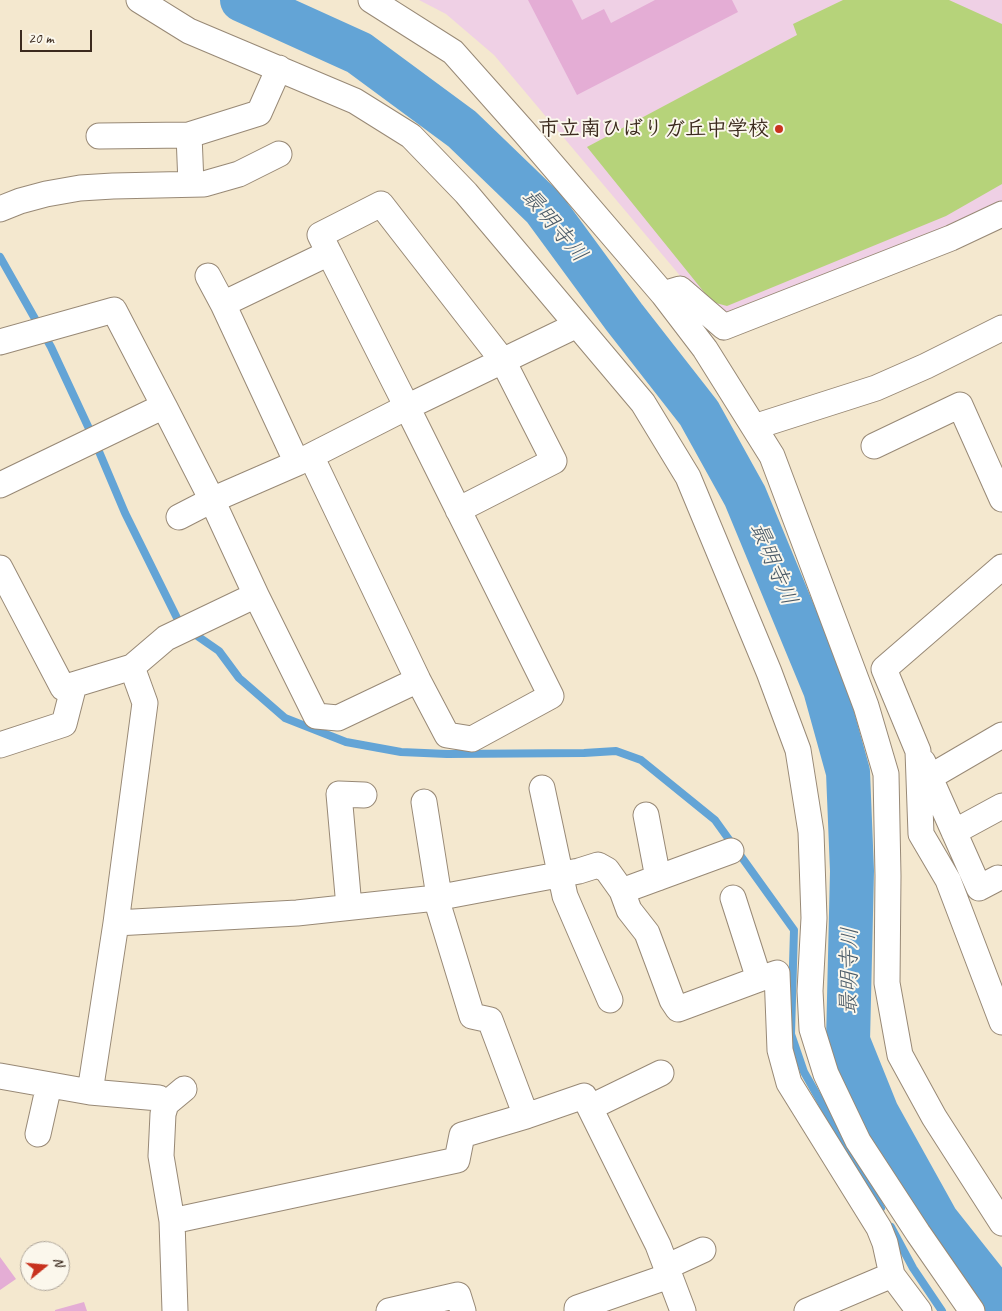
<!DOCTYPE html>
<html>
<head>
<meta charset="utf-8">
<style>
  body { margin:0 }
  #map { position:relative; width:1002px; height:1311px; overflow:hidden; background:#f4e8cf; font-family:Caveat,sans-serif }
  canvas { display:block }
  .north { position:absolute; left:20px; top:1241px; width:50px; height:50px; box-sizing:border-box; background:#fbf7ec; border:1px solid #aea59a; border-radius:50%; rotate:73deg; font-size:14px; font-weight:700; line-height:20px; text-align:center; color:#3b2a1e }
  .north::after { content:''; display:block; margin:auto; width:18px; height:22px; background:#c8321e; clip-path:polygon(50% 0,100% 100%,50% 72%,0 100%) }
  .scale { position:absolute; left:20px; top:30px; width:72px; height:22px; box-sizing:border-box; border:2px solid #3b2a1e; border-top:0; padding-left:6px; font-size:15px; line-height:18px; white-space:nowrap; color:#3b2a1e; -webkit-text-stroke:4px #fbf7ec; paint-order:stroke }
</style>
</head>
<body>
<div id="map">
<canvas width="1002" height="1311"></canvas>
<div class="north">N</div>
<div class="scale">20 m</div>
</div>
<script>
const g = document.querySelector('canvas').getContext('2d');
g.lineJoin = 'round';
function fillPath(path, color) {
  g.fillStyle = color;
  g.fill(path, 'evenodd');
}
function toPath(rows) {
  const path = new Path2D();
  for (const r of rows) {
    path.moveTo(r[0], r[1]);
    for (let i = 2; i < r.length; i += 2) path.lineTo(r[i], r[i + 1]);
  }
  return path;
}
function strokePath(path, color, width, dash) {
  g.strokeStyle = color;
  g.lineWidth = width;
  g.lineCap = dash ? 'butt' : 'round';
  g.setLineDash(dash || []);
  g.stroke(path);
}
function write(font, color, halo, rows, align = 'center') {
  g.font = font + ' Caveat,"Klee One",sans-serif';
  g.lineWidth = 4;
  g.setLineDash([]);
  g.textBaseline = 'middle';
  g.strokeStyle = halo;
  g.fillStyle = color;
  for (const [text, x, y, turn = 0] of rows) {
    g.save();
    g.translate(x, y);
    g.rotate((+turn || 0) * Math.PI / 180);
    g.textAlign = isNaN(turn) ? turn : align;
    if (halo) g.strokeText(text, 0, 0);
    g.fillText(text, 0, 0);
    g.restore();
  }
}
const built = toPath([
  [419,0,1002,0,1002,203,955,227,727,316,709,310,494,55,446,14]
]);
const green = toPath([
  [843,0,949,0,1002,24,1002,184,946,216,727,306,712,302,587,147,797,35,793,24]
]);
const stream = toPath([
  [0,257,51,347,92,435,125,513,180,624,219,651,239,678,285,718,346,742,401,752,447,754,584,753,616,751,641,760,715,820,794,930,791,1034,804,1072,881,1208],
  [891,1227,913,1268,942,1311]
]);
const river = toPath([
  [242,0,359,53,462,129,544,208,624,317,699,413,745,496,825,689,848,772,852,871,848,1041,877,1113,937,1221,1002,1303]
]);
const building = toPath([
  [528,0,572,0,582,20,604,9,611,23,655,0,732,0,738,12,577,95],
  [0,1257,16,1279,0,1290],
  [84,1302,87,1311,55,1311,55,1310]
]);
const minor = toPath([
  [139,0,189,31,355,101,411,136,466,193,643,403,688,477,769,672,798,750,811,832,814,918,810,991,812,1029,826,1074,858,1141,918,1233,972,1311],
  [371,0,453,52,525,133,663,294,705,349,772,456,866,706,886,774,888,876,887,983,900,1055,934,1117,1002,1223],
  [189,135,191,184],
  [99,136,189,135,259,113,279,68],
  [0,209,20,201,46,194,80,188,113,186,204,184,239,174,279,154],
  [663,294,680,289,724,327,951,238,1002,214],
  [223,304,329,253,320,235,381,204,503,361,554,461,458,510],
  [0,342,114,310,164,406,0,485],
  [164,406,212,500,256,595],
  [754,427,876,388,926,366,1002,328],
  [874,446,960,405,1002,499],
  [311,456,418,680,447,735,472,739,551,696,407,407,577,325],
  [297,463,407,407,329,253],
  [179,517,212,500,297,463,223,304,208,276],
  [1002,567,884,669,918,751,921,834,948,880,1002,1022],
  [0,568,63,688,132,667],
  [0,745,64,724,74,685],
  [923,762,979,888,998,878],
  [930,777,1002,735],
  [542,788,565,896,610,1000],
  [424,802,438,890,436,898,472,1016,490,1020,526,1116],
  [646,815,658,878],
  [954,832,1002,806],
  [622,891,731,851],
  [733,898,759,979],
  [349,907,339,794,364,795],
  [116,923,297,913,436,898,579,871,598,865,607,870,622,891,629,910,647,933,672,1000,678,1009,759,979,777,973,780,1050,789,1083,879,1228,885,1243,892,1275],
  [0,1076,90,1092,159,1098,166,1104,163,1114,161,1156,172,1221,175,1311],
  [90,1092,116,923,145,703,132,667,166,638,256,595,316,716,338,718,418,680],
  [166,1104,184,1089],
  [591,1107,661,1073],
  [38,1134,49,1085],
  [172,1221,457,1160,462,1135,526,1116,584,1096,658,1245,683,1311],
  [666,1267,703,1250],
  [389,1311,458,1295,463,1311],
  [577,1311,577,1308,669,1276],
  [807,1311,892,1275,919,1311]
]);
const markers = [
  [779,129,5,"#c8321e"]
];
const poiNames = [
  ["市立南ひばりガ丘中学校",769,129]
];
const waterNames = [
  ["最明寺川",554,226,50],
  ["最明寺川",773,564,67],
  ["最明寺川",850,971,-89]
];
fillPath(built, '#efd0e5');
fillPath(green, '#b6d37a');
strokePath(stream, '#63a4d6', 8);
strokePath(river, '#63a4d6', 44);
fillPath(building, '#e4add5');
strokePath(minor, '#988976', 27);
strokePath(minor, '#fff', 25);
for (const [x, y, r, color] of markers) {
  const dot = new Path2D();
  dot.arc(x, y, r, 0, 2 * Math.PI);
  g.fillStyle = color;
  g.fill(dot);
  strokePath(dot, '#fbf7ec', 2);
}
write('bold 21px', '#3b2a1e', '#fbf7ec', poiNames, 'right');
write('italic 22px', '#4b5b68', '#fbf7ec', waterNames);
</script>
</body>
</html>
